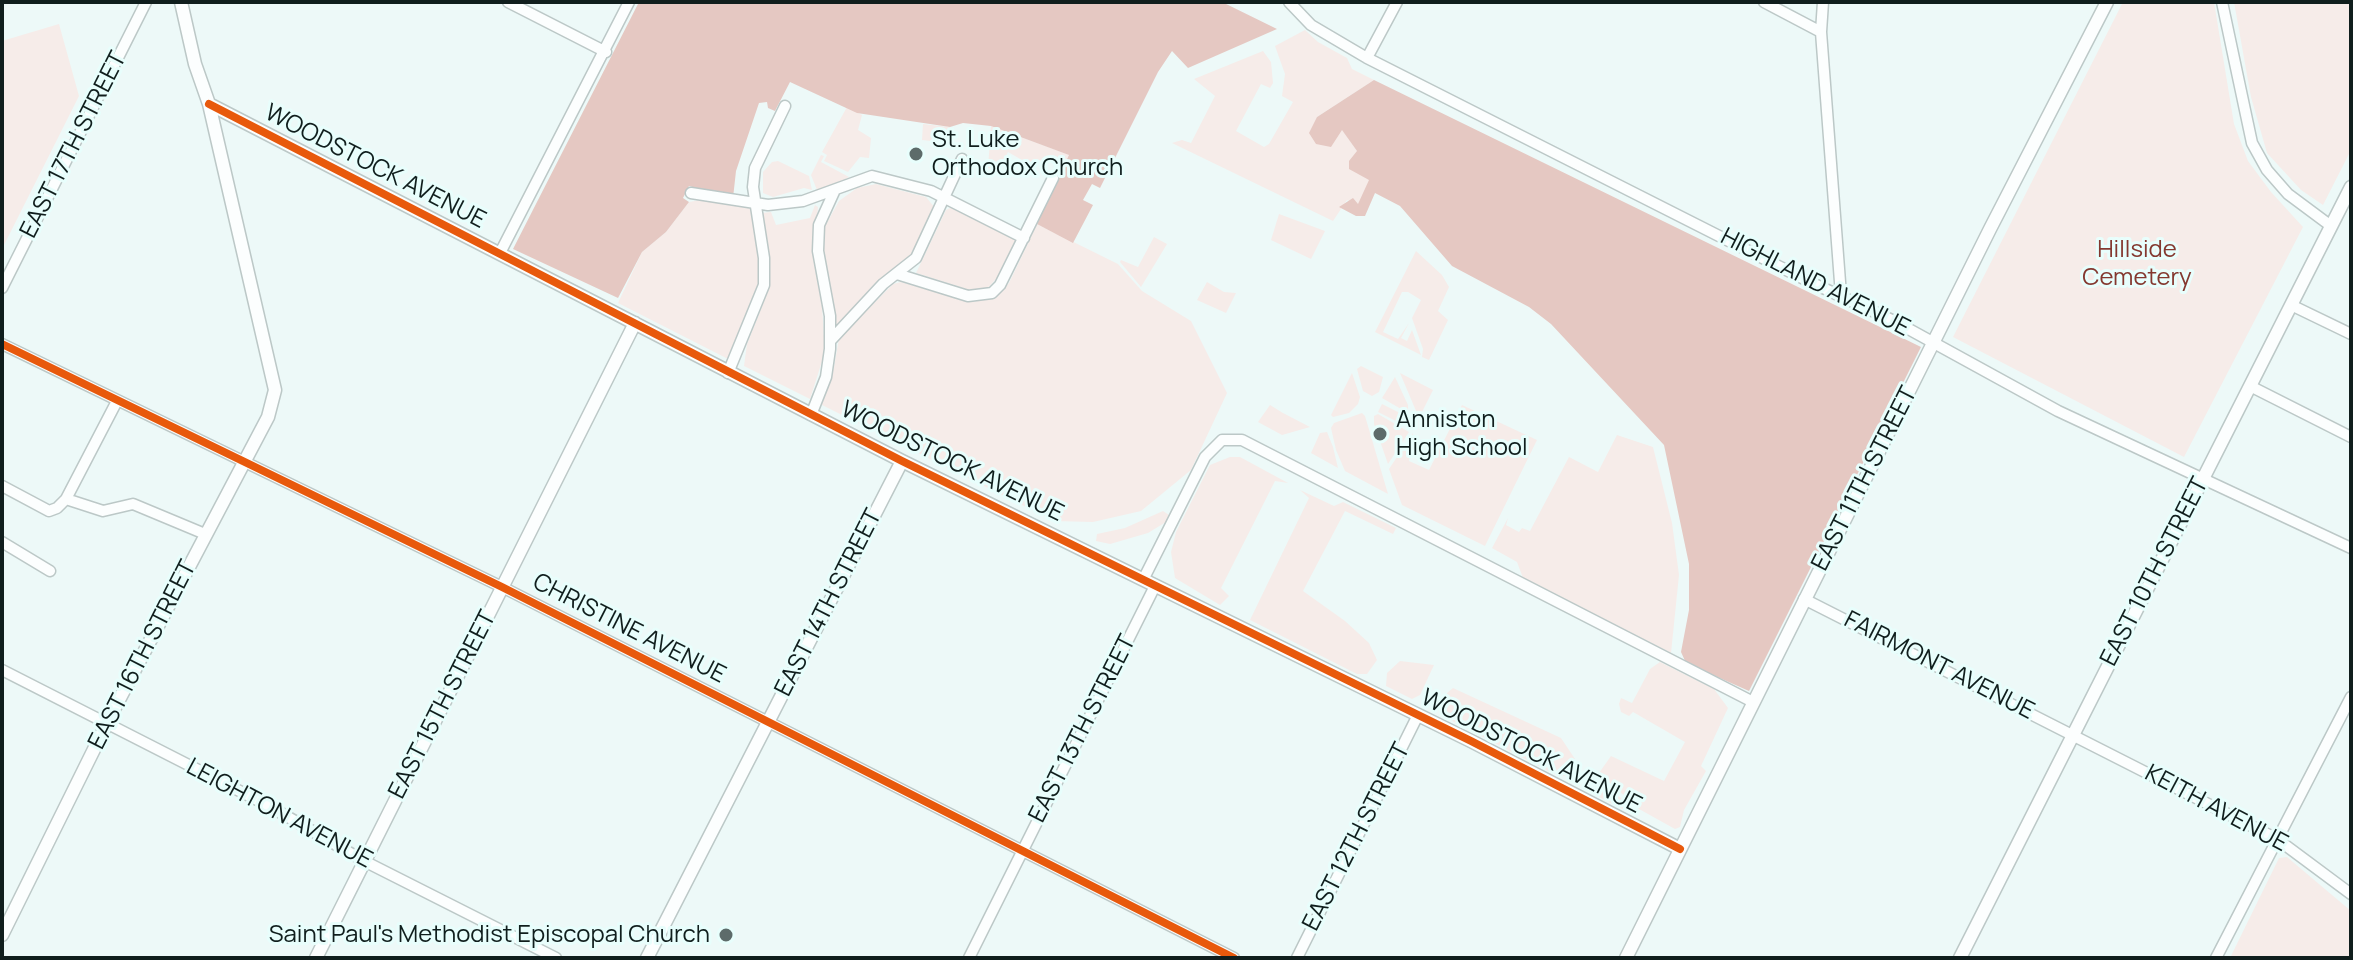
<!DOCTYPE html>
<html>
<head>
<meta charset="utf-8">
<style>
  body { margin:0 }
  #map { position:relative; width:2353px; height:960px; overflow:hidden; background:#edf9f8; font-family:Manrope,sans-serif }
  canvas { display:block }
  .frame { position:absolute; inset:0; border:4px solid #101e1d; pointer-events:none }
</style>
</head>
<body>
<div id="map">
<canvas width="2353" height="960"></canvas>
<div class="frame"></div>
</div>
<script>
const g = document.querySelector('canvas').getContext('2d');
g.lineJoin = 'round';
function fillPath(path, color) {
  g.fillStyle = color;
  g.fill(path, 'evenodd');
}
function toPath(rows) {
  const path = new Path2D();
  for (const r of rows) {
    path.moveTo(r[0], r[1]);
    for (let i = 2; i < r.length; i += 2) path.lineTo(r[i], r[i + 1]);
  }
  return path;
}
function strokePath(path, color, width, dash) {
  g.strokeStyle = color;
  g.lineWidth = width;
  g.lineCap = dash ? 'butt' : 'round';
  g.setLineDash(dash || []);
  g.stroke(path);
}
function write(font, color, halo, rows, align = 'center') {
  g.font = font + ' Manrope,sans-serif';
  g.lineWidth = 6;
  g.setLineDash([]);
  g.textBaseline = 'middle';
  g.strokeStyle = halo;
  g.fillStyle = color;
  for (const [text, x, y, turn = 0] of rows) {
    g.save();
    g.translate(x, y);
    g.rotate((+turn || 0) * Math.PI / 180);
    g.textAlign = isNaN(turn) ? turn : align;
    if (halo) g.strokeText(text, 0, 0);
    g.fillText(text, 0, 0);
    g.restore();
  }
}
const green = toPath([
  [2123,2,2214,2,2234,124,2248,161,2271,192,2303,227,2184,457,1953,337],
  [2234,2,2351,2,2351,150,2323,205,2301,190,2267,153,2251,97],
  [59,24,79,96,2,249,2,41],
  [1305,30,1318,42,1347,58,1352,69,1374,80,1317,117,1336,134,1342,129,1357,151,1370,180,1358,205,1347,200,1333,221,1172,143,1182,140,1191,143,1215,96,1194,79,1263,51,1271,62,1273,83,1270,88,1261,84,1236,131,1264,147,1269,144,1293,102,1282,96,1285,74,1275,46],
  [847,107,862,115,858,130,871,138,869,158,860,157,848,172,824,161,827,155,822,152],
  [923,124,950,127,949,143,922,140],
  [991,126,1070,155,1067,161,1052,155,1047,164,1039,160,1031,174,1021,169,1022,160,1008,152,999,169,988,168],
  [821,155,824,156,821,162,849,177,830,188,817,190,811,175],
  [778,161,809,176,812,190,804,188,773,197,763,193,763,172,772,162],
  [876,184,926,197,935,208,908,260,836,328,823,246,824,228,839,201,857,188],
  [706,199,751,208,759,261,759,284,752,308,730,360,618,303,642,252,666,232,689,202],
  [815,205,818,207,813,257,822,306,825,352,810,399,744,366,747,344,763,304,768,276,762,213,771,212,776,225,810,218],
  [952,207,1012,235,1016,241,1003,271,987,289,976,292,916,273,946,210],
  [1279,214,1325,231,1311,259,1271,240],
  [1037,224,1118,264,1142,291,1191,321,1227,393,1191,470,1141,511,1093,522,1054,521,820,404,834,367,839,338,893,284,901,282,971,302,995,298,1009,283],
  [1154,237,1167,244,1141,287,1120,262,1121,260,1138,267],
  [1416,251,1442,275,1449,287,1438,311,1448,320,1429,360,1422,357,1423,349,1412,318,1421,300,1408,292,1402,292,1383,332,1398,339,1409,323,1401,338,1407,341,1412,330,1421,355,1375,332],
  [1207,282,1224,292,1236,293,1226,313,1197,300],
  [1361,366,1383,377,1379,392,1372,396,1363,391,1357,369],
  [1352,373,1360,397,1358,404,1349,413,1333,417,1331,415],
  [1400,373,1433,390,1419,418],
  [1395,377,1408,405,1408,413,1382,398],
  [1382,404,1406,416,1406,426,1378,412],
  [1270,405,1283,413,1310,427,1282,435,1258,422],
  [1462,405,1537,440,1485,546,1402,505,1389,469,1413,433,1409,461,1429,470],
  [1362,413,1365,416,1388,494,1345,471,1336,450,1331,428,1334,423],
  [1378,414,1409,432,1388,464,1374,424,1374,416],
  [1327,432,1333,447,1338,468,1311,453,1320,433],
  [1617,435,1653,447,1672,523,1679,575,1671,653,1523,578,1517,562,1492,548,1508,518,1506,525,1519,532,1522,528,1530,531,1569,457,1598,472],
  [1230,457,1240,457,1288,483,1275,481,1221,588,1229,596,1220,605,1175,578,1171,552,1176,532,1210,465],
  [1300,490,1334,506,1343,502,1396,528,1393,534,1345,511,1303,591,1345,621,1369,643,1377,660,1367,674,1357,674,1250,620,1309,498],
  [1163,511,1169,515,1166,522,1148,533,1110,544,1096,541,1097,534,1125,528],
  [1400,661,1434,665,1420,695,1412,699,1386,686,1387,673],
  [1660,662,1714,689,1728,708,1701,766,1706,771,1684,810,1680,827,1675,829,1639,809,1599,773,1611,756,1664,781,1685,742,1633,712,1629,716,1621,712,1619,704,1621,698,1632,703,1650,669],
  [1453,688,1561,738,1575,759,1566,776,1558,776,1441,715,1440,699],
  [1597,777,1630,806,1633,814,1589,792],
  [2287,857,2351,911,2351,958,2230,958,2279,858]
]);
const forest = toPath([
  [639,2,1222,2,1277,29,1188,68,1172,51,1158,72,1100,188,1092,184,1083,200,1093,205,1073,243,1037,224,1069,155,991,126,963,123,950,127,857,113,790,82,775,111,768,108,767,102,759,103,736,171,733,198,689,186,683,198,689,202,666,232,642,252,618,298,513,249],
  [1374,80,1921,347,1749,691,1686,663,1681,652,1689,610,1689,564,1664,445,1551,324,1529,307,1452,266,1400,206,1375,193,1365,216,1356,216,1339,207,1353,198,1358,204,1369,180,1349,169,1349,161,1357,151,1342,130,1331,147,1316,144,1309,133,1317,117]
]);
const minor = toPath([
  [508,2,606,52],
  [1289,2,1311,25,1367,58,1808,281,1894,321,2058,411,2351,548],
  [1764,2,1821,32],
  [1823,2,1821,32,1841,295],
  [2222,2,2252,143,2267,170,2288,194,2331,226],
  [1367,58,1397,2],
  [691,193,768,205,803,201,872,176,931,191,1024,238],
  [500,253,629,2],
  [897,274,968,296,992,293,1000,285,1053,178],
  [2,288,146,2],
  [2291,305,2351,334],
  [830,341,883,284,916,258,962,159],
  [2,344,502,587,1234,958],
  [728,373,764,285,764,258,753,187,755,168,785,106],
  [2250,386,2351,437],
  [811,415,826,377,830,349,830,316,818,251,819,225,834,192],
  [2,486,49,511,57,508,66,499,117,401],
  [66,499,103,511,133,504,205,534],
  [2,542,50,571],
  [1143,580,1205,457,1222,440,1242,440,1753,702],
  [1804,599,2277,839,2351,894],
  [2,670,269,806,364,861,556,958],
  [969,958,1155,586],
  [1297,958,1417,717],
  [2216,958,2351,697]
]);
const tertiary = toPath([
  [209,104,902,461,1471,741,1680,849],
  [2,935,111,715,268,417,275,390,209,104,195,64,181,2],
  [316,958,635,323],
  [647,958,902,461],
  [1626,958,1990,229,2107,2],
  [1960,958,2351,187]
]);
const cycleway = toPath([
  [209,104,902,461,1471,741,1680,849],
  [2,344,502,587,1234,958]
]);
const markers = [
  [916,154,8,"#5d6b6a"],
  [1380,434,8,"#5d6b6a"],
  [726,935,8,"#5d6b6a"]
];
const poiNames = [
  ["St. Luke",932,140],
  ["Orthodox Church",932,168],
  ["Anniston",1396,420],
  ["High School",1396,448],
  ["Saint Paul's Methodist Episcopal Church",710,935,"right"]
];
const streetNames = [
  ["EAST 17TH STREET",74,145,-63],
  ["WOODSTOCK AVENUE",375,167,27],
  ["HIGHLAND AVENUE",1815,283,27],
  ["WOODSTOCK AVENUE",952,462,26],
  ["EAST 11TH STREET",1865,479,-63],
  ["EAST 10TH STREET",2155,572,-63],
  ["EAST 14TH STREET",829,603,-63],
  ["CHRISTINE AVENUE",629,629,27],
  ["EAST 16TH STREET",143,655,-63],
  ["FAIRMONT AVENUE",1939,666,27],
  ["EAST 15TH STREET",443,705,-63],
  ["EAST 13TH STREET",1083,729,-63],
  ["WOODSTOCK AVENUE",1531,752,27],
  ["KEITH AVENUE",2216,809,28],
  ["LEIGHTON AVENUE",279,814,28],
  ["EAST 12TH STREET",1357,837,-63]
];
const parkNames = [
  ["Hillside",2137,250],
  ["Cemetery",2137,278]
];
fillPath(green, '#f6ece9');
fillPath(forest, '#e5c8c2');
strokePath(minor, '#bcc8c7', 13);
strokePath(tertiary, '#bcc8c7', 15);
strokePath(minor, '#fcfefe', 10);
strokePath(tertiary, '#fcfefe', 12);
strokePath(cycleway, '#e8590c', 8);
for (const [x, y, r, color] of markers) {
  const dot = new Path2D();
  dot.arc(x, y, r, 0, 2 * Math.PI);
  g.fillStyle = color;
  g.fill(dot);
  strokePath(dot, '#e8fefc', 3);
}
write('24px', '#101e1d', '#e8fefc', poiNames, 'left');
write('24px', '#101e1d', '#e8fefc', streetNames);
write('24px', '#84382f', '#e8fefc', parkNames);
</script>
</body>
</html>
